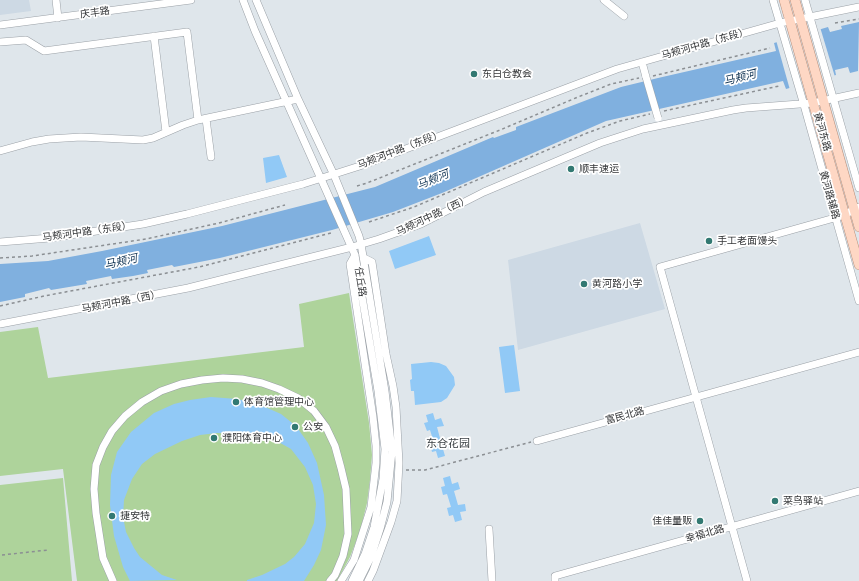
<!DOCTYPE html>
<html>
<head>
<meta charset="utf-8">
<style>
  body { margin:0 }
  canvas { display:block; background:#dfe6eb }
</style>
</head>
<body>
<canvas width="859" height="581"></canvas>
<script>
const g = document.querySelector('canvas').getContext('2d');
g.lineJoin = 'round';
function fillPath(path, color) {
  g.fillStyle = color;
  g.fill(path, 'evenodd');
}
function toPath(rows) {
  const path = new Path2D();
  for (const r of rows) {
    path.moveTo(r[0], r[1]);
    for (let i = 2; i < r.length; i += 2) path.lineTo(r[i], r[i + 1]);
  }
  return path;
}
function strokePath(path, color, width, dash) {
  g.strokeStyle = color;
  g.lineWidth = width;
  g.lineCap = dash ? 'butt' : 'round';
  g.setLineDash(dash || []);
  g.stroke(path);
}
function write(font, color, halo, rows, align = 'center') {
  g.font = font + ' Arial,"Noto Sans SC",sans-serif';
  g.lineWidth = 3.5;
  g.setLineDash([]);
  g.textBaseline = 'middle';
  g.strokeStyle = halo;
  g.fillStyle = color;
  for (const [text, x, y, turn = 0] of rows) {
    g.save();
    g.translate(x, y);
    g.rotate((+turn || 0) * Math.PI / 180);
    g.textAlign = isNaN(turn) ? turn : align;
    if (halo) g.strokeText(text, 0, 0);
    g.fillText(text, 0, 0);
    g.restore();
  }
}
const built = toPath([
  [0,0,29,0,31,11,0,15],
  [640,223,665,309,518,350,508,260]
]);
const green = toPath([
  [349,293,369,423,372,455,370,480,367,503,360,531,350,557,337,581,77,581,63,469,0,476,0,332,38,327,48,378,304,347,299,304],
  [63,478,72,581,0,581,0,485]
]);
const water = toPath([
  [859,22,858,71,850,73,848,67,835,70,836,75,786,89,783,81,606,121,442,193,393,212,332,230,220,258,174,267,172,265,147,270,148,273,133,276,112,279,111,276,86,281,87,284,51,290,49,288,25,294,25,297,0,302,0,264,48,261,102,251,222,226,375,187,493,137,494,138,516,130,516,127,621,87,658,78,776,51,774,43,828,27,830,32,842,29,841,26]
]);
const pier = toPath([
  [820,27,835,77,790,90,776,40]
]);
const building = toPath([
  [279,155,287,177,266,183,263,158],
  [429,236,436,255,395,269,389,251],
  [514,345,520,391,505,393,499,347],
  [431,362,439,363,446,366,454,377,455,385,447,398,441,402,415,405,414,391,411,391,410,380,412,379,411,364],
  [211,397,237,399,256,403,281,414,296,426,308,443,317,463,324,495,326,525,321,550,314,565,304,581,247,581,247,580,262,575,285,564,294,557,305,544,314,523,316,504,313,485,305,467,291,449,275,440,254,435,217,433,200,435,182,441,155,454,142,464,132,479,124,500,123,517,126,532,134,548,140,557,162,575,177,580,130,581,123,567,114,536,110,505,111,475,117,452,131,432,154,413,174,404,190,400],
  [433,413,435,420,441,418,444,426,437,427,441,442,448,440,450,447,443,449,445,456,438,458,436,451,432,452,430,444,434,443,430,430,427,431,424,423,428,422,426,415],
  [450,476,452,484,458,482,460,489,454,491,458,505,465,504,466,511,460,512,462,520,455,522,453,515,449,516,447,508,451,507,447,494,443,495,441,487,445,486,443,478]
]);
const path = toPath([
  [835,23,859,19],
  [653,76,770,48],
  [664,111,779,86],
  [357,186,367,183,500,130,578,97,611,84,639,78],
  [369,222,414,207,587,133,620,121,650,114],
  [0,258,32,256,146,239,219,223,285,205],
  [0,306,44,296,199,267,331,233],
  [406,470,425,470,531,442],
  [2,555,48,550]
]);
const minor = toPath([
  [56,0,58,18],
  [243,0,255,31,355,255,378,391,385,449,383,479,374,527,365,554,352,581],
  [256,0,298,99,334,175,359,236,361,244,385,391,392,451,387,502,380,529,371,557,359,581],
  [604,0,624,16],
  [773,0,804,105,859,301],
  [805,0,859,188],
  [0,25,191,0],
  [154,36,166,132],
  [0,42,26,40,44,51,187,32,198,120],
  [642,62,646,77],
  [206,119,211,157],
  [0,151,32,142,49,139,81,137,143,140,153,138,183,125,198,120,298,99],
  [0,242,50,238,143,224,187,214,303,184,366,164,617,69,780,23,859,7],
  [364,258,372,262,386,354,393,386,396,407,399,463,397,501,391,522,373,571,368,581],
  [0,324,188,288,352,247,379,239,421,224,484,192,600,143,643,129,733,110,746,108,813,103,859,93],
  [537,441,859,352],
  [489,529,492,581],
  [113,581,103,558,96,513,94,489,96,465,103,447,112,431,125,416,142,402,161,391,181,384,202,380,223,378,242,379,262,383,279,389,298,398,314,411,326,427,335,446,341,468,346,489,347,512,348,534,343,556,335,575,330,581],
  [341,581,354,560,371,507,376,463,376,446,373,417,350,264,355,255],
  [555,581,555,576,859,491],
  [747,581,660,267,845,215,854,209,859,207]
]);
const major = toPath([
  [784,0,859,265],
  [795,0,859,227]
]);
const minorBridge = toPath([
  [646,77,658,118]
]);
const markers = [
  [474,74,4,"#327972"],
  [571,169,4,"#327972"],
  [709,241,4,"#327972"],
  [584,284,4,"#327972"],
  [236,402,4,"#327972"],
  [295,427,4,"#327972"],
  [214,438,4,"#327972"],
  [775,501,4,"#327972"],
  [112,516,4,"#327972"],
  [700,521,4,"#327972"]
];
const streetNames = [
  ["庆丰路",95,13,-8],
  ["马颊河中路（东段）",705,44,-16],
  ["黄河东路",822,132,74],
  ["马颊河中路（东段）",400,150,-21],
  ["黄河路辅路",829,195,74],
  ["马颊河中路（西）",433,216,-25],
  ["马颊河中路（东段）",87,232,-8],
  ["任丘路",360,282,81],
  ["马颊河中路（西）",121,302,-11],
  ["富民北路",625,416,-15],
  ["幸福北路",705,534,-16]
];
const poiNames = [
  ["东白仓教会",482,74],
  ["顺丰速运",579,169],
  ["手工老面馒头",717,241],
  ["黄河路小学",592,284],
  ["体育馆管理中心",244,402],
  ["公安",303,427],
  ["濮阳体育中心",222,438],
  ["菜鸟驿站",783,501],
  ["捷安特",120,516],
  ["佳佳量贩",692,521,"right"]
];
const waterNames = [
  ["马颊河",740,78,-14],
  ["马颊河",433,180,-22],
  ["马颊河",121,262,-12]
];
const neighbourhoodNames = [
  ["东仓花园",448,444]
];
fillPath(built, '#cdd9e4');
fillPath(green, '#aed39b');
fillPath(water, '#80b0df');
fillPath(pier, '#dfe6eb');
fillPath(building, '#91c9f6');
strokePath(minor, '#9ba1a7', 8);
strokePath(major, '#b78e7a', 10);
strokePath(path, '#8b8f93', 1.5, [3, 3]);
strokePath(minor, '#fff', 7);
strokePath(major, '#fed7c4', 9);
strokePath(minorBridge, '#9ba1a7', 8, []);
strokePath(minorBridge, '#fff', 7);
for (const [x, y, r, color] of markers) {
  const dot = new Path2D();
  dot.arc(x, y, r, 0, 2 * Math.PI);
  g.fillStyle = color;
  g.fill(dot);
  strokePath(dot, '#fff', 1.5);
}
write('10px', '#343638', '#fff', streetNames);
write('10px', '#343638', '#fff', poiNames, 'left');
write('italic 11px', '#103353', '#fff', waterNames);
write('11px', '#373d41', '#fff', neighbourhoodNames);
</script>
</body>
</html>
